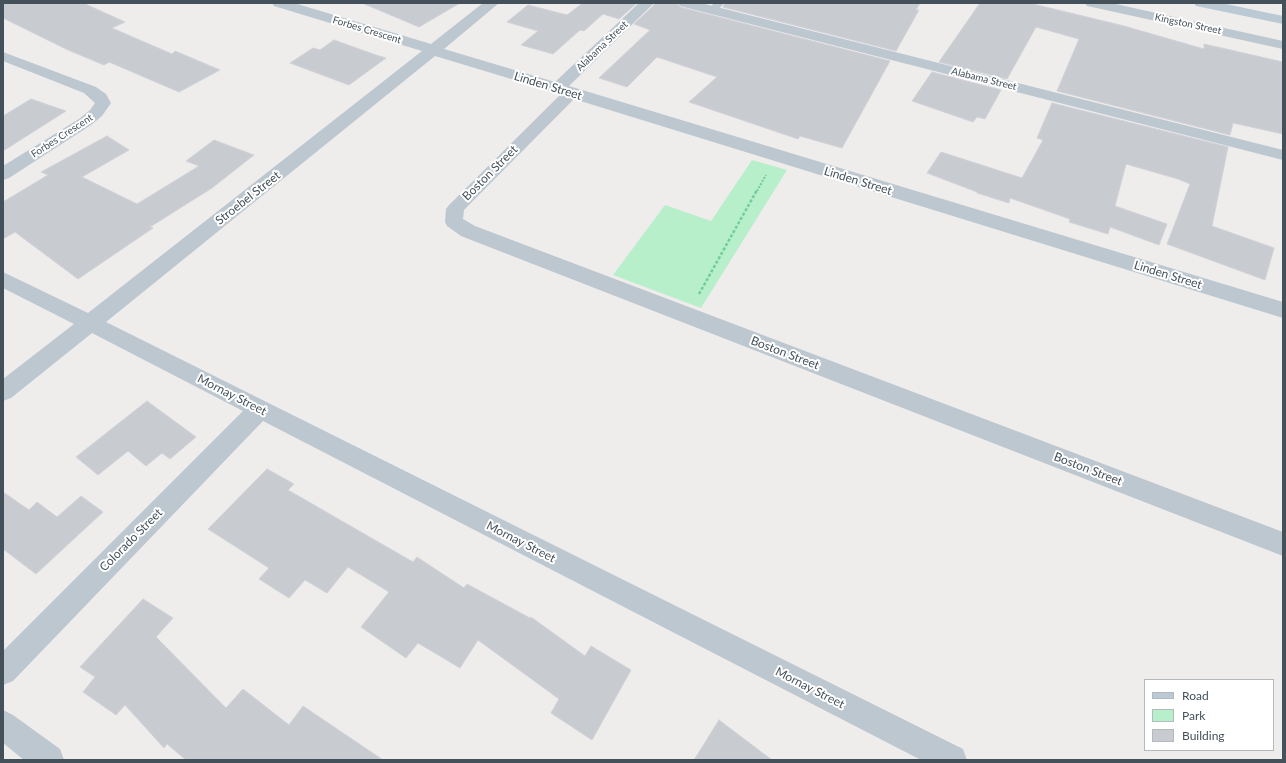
<!DOCTYPE html>
<html>
<head>
<meta charset="utf-8">
<style>
  body { margin:0 }
  #map { position:relative; width:1286px; height:763px; overflow:hidden; background:#efecec; font-family:Lato,sans-serif }
  canvas { display:block }
  .frame { position:absolute; inset:0; border:4px solid #44515a; pointer-events:none }
  .legend { position:absolute; left:1144px; top:679px; width:130px; height:72px; box-sizing:border-box; background:#fff; border:1px solid #b4b9bd; margin:0; padding:5px 7px; list-style:none; font-size:12px; color:#44515a }
  .legend li { display:flex; align-items:center; gap:8px; height:20px }
  .legend b { width:20px; border:1px solid #b4b9bd }
</style>
</head>
<body>
<div id="map">
<canvas width="1286" height="763"></canvas>
<div class="frame"></div>
<ul class="legend">
<li><b style="height:5px;background:#bbc9d4"></b>Road</li>
<li><b style="height:11px;background:#b7efca"></b>Park</li>
<li><b style="height:11px;background:#c8ccd1"></b>Building</li>
</ul>
</div>
<script>
const g = document.querySelector('canvas').getContext('2d');
g.lineJoin = 'round';
function fillPath(path, color) {
  g.fillStyle = color;
  g.fill(path, 'evenodd');
}
function toPath(rows) {
  const path = new Path2D();
  for (const r of rows) {
    path.moveTo(r[0], r[1]);
    for (let i = 2; i < r.length; i += 2) path.lineTo(r[i], r[i + 1]);
  }
  return path;
}
function strokePath(path, color, width, dash) {
  g.strokeStyle = color;
  g.lineWidth = width;
  g.lineCap = dash ? 'butt' : 'round';
  g.setLineDash(dash || []);
  g.stroke(path);
}
function write(font, color, halo, rows, align = 'center') {
  g.font = font + ' Lato,sans-serif';
  g.lineWidth = 4;
  g.setLineDash([]);
  g.textBaseline = 'middle';
  g.strokeStyle = halo;
  g.fillStyle = color;
  for (const [text, x, y, turn = 0] of rows) {
    g.save();
    g.translate(x, y);
    g.rotate((+turn || 0) * Math.PI / 180);
    g.textAlign = isNaN(turn) ? turn : align;
    if (halo) g.strokeText(text, 0, 0);
    g.fillText(text, 0, 0);
    g.restore();
  }
}
const green = toPath([
  [752,160,787,170,701,308,613,275,665,205,711,221]
]);
const building = toPath([
  [3,3,83,3,125,22,112,28,172,54,175,51,220,70,179,92,109,62,104,65,68,50,3,18,3,3],
  [362,3,460,3,419,27,362,3],
  [583,3,637,3,619,19,603,14,584,31,580,30,553,54,521,45,538,31,507,22,528,5,567,15,583,3],
  [656,3,677,3,680,7,890,61,842,148,800,136,798,139,689,102,717,77,657,57,627,87,599,78,650,30,634,24,656,3],
  [725,3,920,3,916,10,919,10,896,51,723,7,725,3],
  [980,3,1029,3,1124,26,1204,49,1204,44,1283,62,1283,134,1233,123,1230,135,1057,91,1079,39,1036,27,1007,79,939,62,980,3],
  [334,40,376,55,386,58,349,85,290,63,313,48,320,50,334,40],
  [932,72,1001,90,985,119,977,117,973,122,912,101,932,72],
  [31,99,66,111,3,151,3,116,31,99],
  [1052,103,1228,147,1212,226,1274,248,1265,280,1167,244,1190,184,1178,179,1126,164,1115,206,1167,224,1159,245,1110,227,1108,234,1069,222,1070,219,1010,198,1009,203,977,193,977,192,927,173,941,152,1022,178,1043,140,1037,138,1052,103],
  [107,136,129,150,82,177,137,204,199,166,186,161,214,140,254,155,212,188,150,227,153,228,78,279,15,232,3,239,3,202,48,175,41,172,107,136],
  [147,401,196,437,170,459,162,453,146,466,128,451,98,475,76,457,147,401],
  [267,469,294,484,288,490,413,562,417,557,464,588,467,584,530,618,531,617,585,656,591,646,631,670,592,740,551,713,559,699,478,640,460,668,418,643,406,658,361,627,389,592,348,567,327,593,305,580,289,598,259,579,269,568,208,529,267,469],
  [3,492,29,510,37,502,57,517,81,496,103,512,36,574,3,549,3,492],
  [143,599,173,618,156,637,226,708,243,689,289,725,303,706,383,760,186,760,167,744,164,748,125,705,116,715,83,692,95,677,80,667,143,599],
  [719,720,772,760,694,760,719,720]
]);
const pathFar1 = toPath([
  [757,191,766,175]
]);
const path = toPath([
  [699,294,757,190]
]);
const lane = toPath([
  [714,3,724,3,716,12,710,12,708,10,714,3]
]);
const street = toPath([
  [272,3,294,3,431,44,483,3,499,3,444,49,555,82,639,3,654,3,569,86,1283,302,1283,318,574,99,464,210,463,219,475,226,1283,532,1283,556,461,236,447,226,445,222,446,209,449,205,561,94,435,56,106,322,963,749,967,760,921,760,263,421,13,681,3,685,3,651,243,411,92,333,11,398,3,401,3,379,74,324,3,288,3,272,88,313,422,51,274,6,272,3],
  [678,3,701,3,1283,150,1283,160,680,6,678,3],
  [1085,3,1111,3,1283,41,1283,49,1092,7,1087,6,1085,3],
  [3,52,96,87,106,94,111,103,102,116,91,125,9,178,3,180,3,166,79,119,90,110,95,103,84,93,3,61,3,52],
  [3,710,13,715,60,749,64,760,24,760,3,743,3,710]
]);
const secondary = toPath([
  [1194,3,1221,3,1283,16,1283,24,1201,7,1196,6,1194,3]
]);
const farStreetnames = [
  ["Kingston Street",1188,24,12],
  ["Forbes Crescent",367,30,17],
  ["Alabama Street",602,46,-44],
  ["Alabama Street",984,79,14],
  ["Forbes Crescent",62,136,-33]
];
const streetNames = [
  ["Linden Street",548,86,17],
  ["Boston Street",490,173,-45],
  ["Linden Street",858,181,17],
  ["Stroebel Street",248,198,-38],
  ["Linden Street",1168,275,17],
  ["Boston Street",785,353,21],
  ["Mornay Street",232,395,27],
  ["Boston Street",1088,469,21],
  ["Colorado Street",131,540,-45],
  ["Mornay Street",521,542,27],
  ["Mornay Street",810,688,27]
];
fillPath(green, '#b7efca');
fillPath(building, '#c8ccd1');
strokePath(building, '#d0d2d8', 1);
strokePath(pathFar1, '#6fce9a', 2, [2, 1.5]);
strokePath(path, '#6fce9a', 2.5, [3, 2]);
fillPath(lane, '#bcc7cf');
fillPath(street, '#bcc7cf');
fillPath(secondary, '#bbc9d4');
write('10px', '#44515a', '#fff', farStreetnames);
write('12px', '#44515a', '#fff', streetNames);
</script>
</body>
</html>
